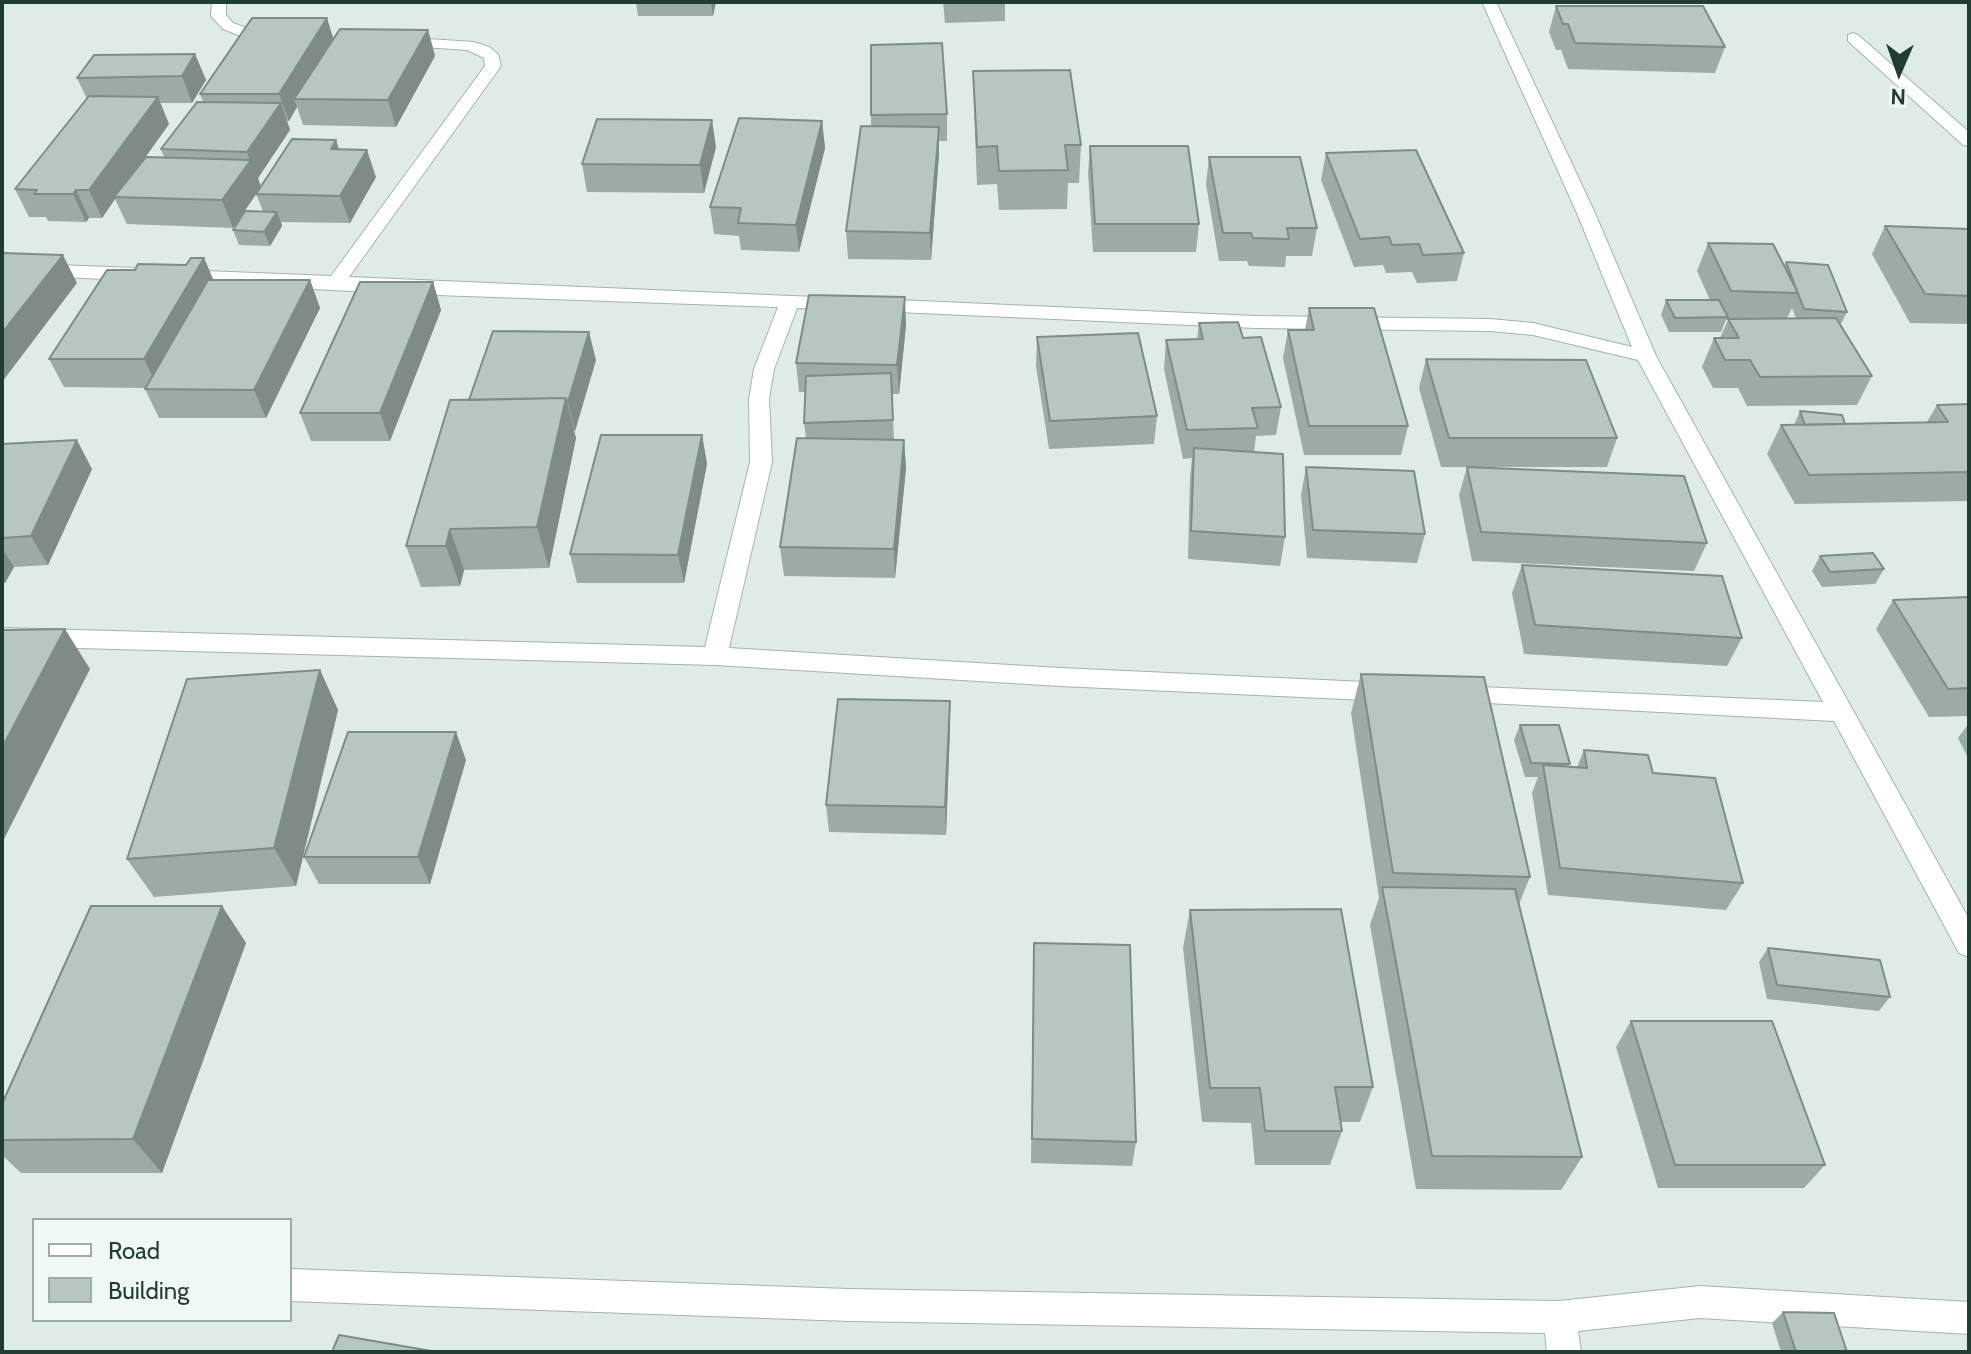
<!DOCTYPE html>
<html>
<head>
<meta charset="utf-8">
<style>
  body { margin:0 }
  #map { position:relative; width:1971px; height:1354px; overflow:hidden; background:#dfece5; font-family:Cabin,sans-serif }
  canvas { display:block }
  .frame { position:absolute; inset:0; border:4px solid #1f3d33; pointer-events:none }
  .legend { position:absolute; left:32px; top:1218px; width:260px; height:104px; box-sizing:border-box; background:#f0f8f4; border:2px solid #9cada7; margin:0; padding:10px 14px; list-style:none; font-size:24px; color:#1f3d33 }
  .legend li { display:flex; align-items:center; gap:16px; height:40px }
  .legend b { width:40px; border:2px solid #9cada7 }
  .north { position:absolute; left:1859px; top:32px; width:80px; height:80px; -webkit-text-stroke:6px #f0f8f4; paint-order:stroke; rotate:182deg; font-size:22px; font-weight:700; line-height:32px; text-align:center; color:#1f3d33 }
  .north::after { content:''; display:block; margin:auto; width:28px; height:36px; background:#1f3d33; clip-path:polygon(50% 0,100% 100%,50% 72%,0 100%) }
</style>
</head>
<body>
<div id="map">
<canvas width="1971" height="1354"></canvas>
<div class="frame"></div>
<ul class="legend">
<li><b style="height:10px;background:#fff"></b>Road</li>
<li><b style="height:22px;background:#b5c7be"></b>Building</li>
</ul>
<div class="north">N</div>
</div>
<script>
const g = document.querySelector('canvas').getContext('2d');
g.lineJoin = 'round';
function toPath(rows) {
  const path = new Path2D();
  for (const r of rows) {
    path.moveTo(r[0], r[1]);
    for (let i = 2; i < r.length; i += 2) path.lineTo(r[i], r[i + 1]);
  }
  return path;
}
function strokePath(path, color, width, dash) {
  g.strokeStyle = color;
  g.lineWidth = width;
  g.lineCap = dash ? 'butt' : 'round';
  g.setLineDash(dash || []);
  g.stroke(path);
}
function fillPath(path, color) {
  g.fillStyle = color;
  g.fill(path, 'evenodd');
}
const street = toPath([
  [212,2,226,2,226,15,233,23,258,32,278,34,281,37,273,42,256,42,223,29,211,16,212,2],
  [1482,2,1496,2,1594,211,1656,356,1969,919,1969,957,1959,953,1834,721,1448,701,1445,695,1448,689,1457,686,1823,702,1638,360,1533,335,1490,331,1256,328,875,311,866,305,875,299,1256,316,1490,319,1533,323,1632,347,1576,211,1482,2],
  [1853,33,1858,35,1969,132,1969,146,1963,145,1848,41,1848,35,1853,33],
  [398,37,474,42,489,47,498,54,501,66,349,277,839,298,848,304,839,310,797,308,774,369,769,399,772,462,729,648,1060,668,1388,683,1397,686,1400,692,1397,698,1388,701,1060,686,715,665,2,646,2,628,705,647,750,462,749,399,754,369,778,307,408,294,180,282,171,276,180,270,331,276,485,66,484,58,467,50,393,45,393,39,398,37],
  [2,263,136,268,145,274,136,280,2,275,2,263],
  [290,1269,849,1289,1559,1301,1700,1286,1969,1302,1969,1334,1700,1318,1578,1331,1581,1352,1547,1352,1545,1333,849,1321,290,1301,290,1269]
]);
const wall = toPath([
  [636,2,716,2,713,16,638,16],
  [943,2,1005,2,1005,21,945,23],
  [1040,2,1197,2,1197,4],
  [1556,6,1725,47,1715,73,1568,69,1561,50,1556,50,1549,32],
  [428,30,435,56,396,127,303,125,297,107,289,121,287,121,290,130,258,178,261,187,340,149,376,177,350,223,281,222,282,226,270,246,239,245,233,230,263,211,256,194,233,228,127,224,115,199,102,218,89,218,86,222,48,221,46,217,29,217,15,189,87,99,77,78,195,54,206,80,192,103,160,103,169,124,144,159,164,157,161,149,203,102,200,94,333,39],
  [973,71,1081,145,1079,183,1068,183,1067,209,999,210,997,184,977,185,974,108],
  [947,114,947,141,939,141,939,154,931,260,848,259,846,231,871,126,871,115],
  [822,121,825,148,799,252,741,250,739,236,714,234,710,207],
  [1090,146,1199,224,1196,252,1093,252,1088,173],
  [716,147,704,193,587,192,582,164],
  [1326,153,1464,253,1457,281,1417,283,1412,272,1386,273,1383,265,1354,267,1321,180],
  [1209,157,1317,228,1312,256,1286,256,1285,267,1249,266,1247,261,1219,261,1206,184],
  [1885,226,1969,229,1969,324,1910,323,1872,254],
  [1708,243,1784,266,1786,262,1847,312,1840,326,1872,376,1857,405,1747,406,1738,388,1713,388,1702,367,1714,338,1720,338,1728,320,1726,320,1721,332,1669,332,1661,315,1666,300,1710,300,1697,271],
  [1792,308,1796,318,1787,318],
  [204,258,213,280,310,280,320,308,266,418,159,418,145,389,146,388,64,387,49,359,135,270,186,265],
  [433,282,441,310,390,441,311,441,300,413],
  [1309,308,1408,426,1401,455,1304,455,1283,358,1288,330,1305,330],
  [1199,323,1243,338,1281,407,1276,435,1256,436,1254,452,1285,537,1280,566,1188,559,1190,477,1192,458,1183,459,1164,369,1166,340,1197,339],
  [906,325,899,394,892,394,894,440,904,440,906,468,895,578,784,576,780,547,806,438,804,423,805,392,799,392,796,363],
  [1037,337,1157,416,1154,444,1049,449,1036,366],
  [1426,359,1617,438,1607,467,1474,467,1707,543,1694,571,1472,561,1459,495,1467,467,1441,467,1419,388],
  [596,360,575,431,574,431,576,438,549,568,464,570,460,586,421,587,406,546],
  [1969,404,1969,501,1795,504,1767,454,1781,425,1794,425,1800,411,1845,424,1927,422,1937,405],
  [702,435,707,464,684,583,577,583,570,554],
  [2,444,92,469,48,565,14,567,5,583,2,583],
  [1306,467,1425,534,1417,563,1307,558,1301,495],
  [1820,556,1884,569,1875,584,1822,587,1812,571],
  [1522,565,1742,638,1727,666,1524,654,1512,593],
  [1969,597,1969,716,1929,717,1876,629,1893,600],
  [320,670,338,710,296,886,154,897,127,859],
  [1361,674,1530,877,1519,904,1582,1157,1561,1190,1416,1189,1370,925,1379,898,1351,713],
  [1969,723,1969,760,1958,738],
  [1520,725,1570,764,1568,767,1577,767,1584,750,1653,773,1743,883,1726,910,1548,895,1532,793,1538,777,1525,777,1514,740],
  [950,729,946,835,829,832,826,805],
  [466,760,430,884,319,884,304,857],
  [222,906,246,943,162,1173,21,1173,2,1155,2,1104],
  [1190,910,1373,1087,1360,1122,1341,1122,1342,1131,1330,1165,1255,1165,1251,1123,1202,1122,1183,948],
  [1034,943,1136,1142,1132,1166,1031,1163],
  [1768,948,1890,997,1879,1011,1767,999,1759,962],
  [1631,1021,1825,1165,1804,1188,1658,1188,1616,1047],
  [1783,1312,1847,1352,1781,1352,1772,1323]
]);
const shadedWall = toPath([
  [711,2,716,2,713,16],
  [327,18,335,44,294,99,297,107,289,121,279,94],
  [428,30,435,56,396,127,388,100],
  [195,54,206,80,192,103,182,76],
  [158,97,169,124,117,197,114,197,115,199,102,218,89,190],
  [281,103,290,130,258,178,261,187,233,228,222,200,250,161,247,152],
  [712,120,716,147,704,193,700,165],
  [822,121,825,148,799,252,796,225],
  [939,127,939,154,931,260,930,233],
  [336,140,345,168,331,149],
  [367,150,376,177,350,223,340,196],
  [76,190,89,218,86,222,73,194],
  [277,212,282,226,270,246,264,232],
  [63,255,77,283,2,382,2,333],
  [204,258,216,286,158,388,144,359],
  [310,280,320,308,266,418,254,390],
  [433,282,441,310,390,441,380,413],
  [905,297,906,325,899,394,897,365],
  [589,332,596,360,575,431,568,402],
  [566,398,576,438,549,568,537,527],
  [702,435,707,464,684,583,678,555],
  [77,440,92,469,48,565,31,536],
  [904,440,906,468,895,578,894,549],
  [450,529,464,570,460,586,446,546],
  [2,548,14,567,5,583,2,578],
  [65,629,90,669,2,843,2,748],
  [320,670,338,710,296,886,274,848],
  [950,701,950,729,946,835,945,807],
  [456,732,466,760,430,884,418,857],
  [222,906,246,943,162,1173,133,1139]
]);
const building = toPath([
  [1556,6,1703,6,1725,47,1575,43,1568,24,1563,24,1556,6],
  [252,18,327,18,279,94,200,94,252,18],
  [340,29,428,30,388,100,294,99,340,29],
  [942,43,947,114,871,115,871,45,942,43],
  [195,54,182,76,77,78,94,55,195,54],
  [1070,70,1081,145,1065,145,1068,170,999,171,997,146,977,147,973,71,1070,70],
  [89,96,158,97,89,190,76,190,73,194,34,194,37,190,15,189,89,96],
  [197,102,281,103,247,152,161,149,197,102],
  [739,118,822,121,796,225,738,223,741,208,710,207,739,118],
  [597,119,712,120,700,165,582,164,597,119],
  [861,126,939,127,930,233,846,231,861,126],
  [292,139,336,140,331,149,367,150,340,196,256,194,292,139],
  [1090,146,1188,146,1199,224,1095,224,1090,146],
  [1416,150,1464,253,1423,255,1419,244,1392,245,1389,237,1360,239,1326,153,1416,150],
  [146,157,251,160,222,200,114,197,146,157],
  [1209,157,1300,157,1317,228,1287,228,1289,239,1253,238,1251,233,1223,233,1209,157],
  [245,211,277,212,264,232,233,230,245,211],
  [1885,226,1969,229,1969,296,1925,294,1885,226],
  [1708,243,1773,244,1798,293,1731,291,1708,243],
  [2,253,63,255,2,333,2,253],
  [191,258,204,258,144,359,49,359,107,270,135,270,138,264,186,265,191,258],
  [1786,262,1828,265,1847,312,1804,309,1786,262],
  [208,280,310,280,254,390,145,389,208,280],
  [360,282,433,282,380,413,300,413,360,282],
  [809,295,905,297,897,365,796,363,809,295],
  [1666,300,1719,300,1728,317,1675,318,1666,300],
  [1309,308,1374,308,1408,426,1309,426,1288,330,1314,330,1309,308],
  [1836,318,1872,376,1760,377,1750,360,1725,360,1714,338,1739,338,1728,319,1836,318],
  [1238,322,1243,338,1261,337,1281,407,1252,408,1258,428,1187,430,1166,340,1203,339,1199,323,1238,322],
  [493,331,589,332,568,402,567,402,566,398,469,400,493,331],
  [1138,333,1157,416,1050,421,1037,337,1138,333],
  [1426,359,1586,360,1617,438,1449,438,1426,359],
  [891,373,893,420,804,423,806,376,891,373],
  [566,398,537,527,450,529,446,546,406,546,450,400,566,398],
  [1969,404,1969,472,1809,475,1781,425,1948,422,1937,405,1969,404],
  [1800,411,1842,415,1845,424,1805,425,1800,411],
  [601,435,702,435,678,555,570,554,601,435],
  [797,438,904,440,894,549,780,547,797,438],
  [77,440,31,536,2,538,2,444,77,440],
  [1194,448,1283,454,1285,537,1191,531,1194,448],
  [1306,467,1414,471,1425,534,1313,530,1306,467],
  [1467,467,1684,476,1707,543,1481,532,1467,467],
  [1873,553,1884,569,1830,572,1820,556,1873,553],
  [1522,565,1722,576,1742,638,1535,625,1522,565],
  [1969,597,1969,688,1948,689,1893,600,1969,597],
  [65,629,2,748,2,630,65,629],
  [320,670,274,848,127,859,187,679,320,670],
  [1361,674,1484,677,1530,877,1393,873,1361,674],
  [838,699,950,701,945,807,826,805,838,699],
  [1520,725,1559,725,1570,764,1531,763,1520,725],
  [348,732,456,732,418,857,304,857,348,732],
  [1584,750,1648,755,1653,773,1715,778,1743,883,1560,868,1543,765,1587,768,1584,750],
  [1382,887,1515,889,1582,1157,1432,1156,1382,887],
  [91,906,222,906,133,1139,2,1140,2,1104,91,906],
  [1341,909,1373,1087,1335,1087,1342,1131,1265,1131,1260,1088,1210,1088,1190,910,1341,909],
  [1034,943,1130,945,1136,1142,1032,1139,1034,943],
  [1768,948,1880,960,1890,997,1777,985,1768,948],
  [1631,1021,1772,1021,1825,1165,1675,1165,1631,1021],
  [1783,1312,1834,1313,1847,1352,1796,1352,1783,1312],
  [339,1335,437,1352,332,1352,339,1335]
]);
strokePath(street, '#a2b4ac', 2);
fillPath(street, '#fff');
fillPath(wall, '#9caba3');
fillPath(shadedWall, '#7f8b85');
fillPath(building, '#b5c7be');
strokePath(building, '#7f8b85', 2);
</script>
</body>
</html>
